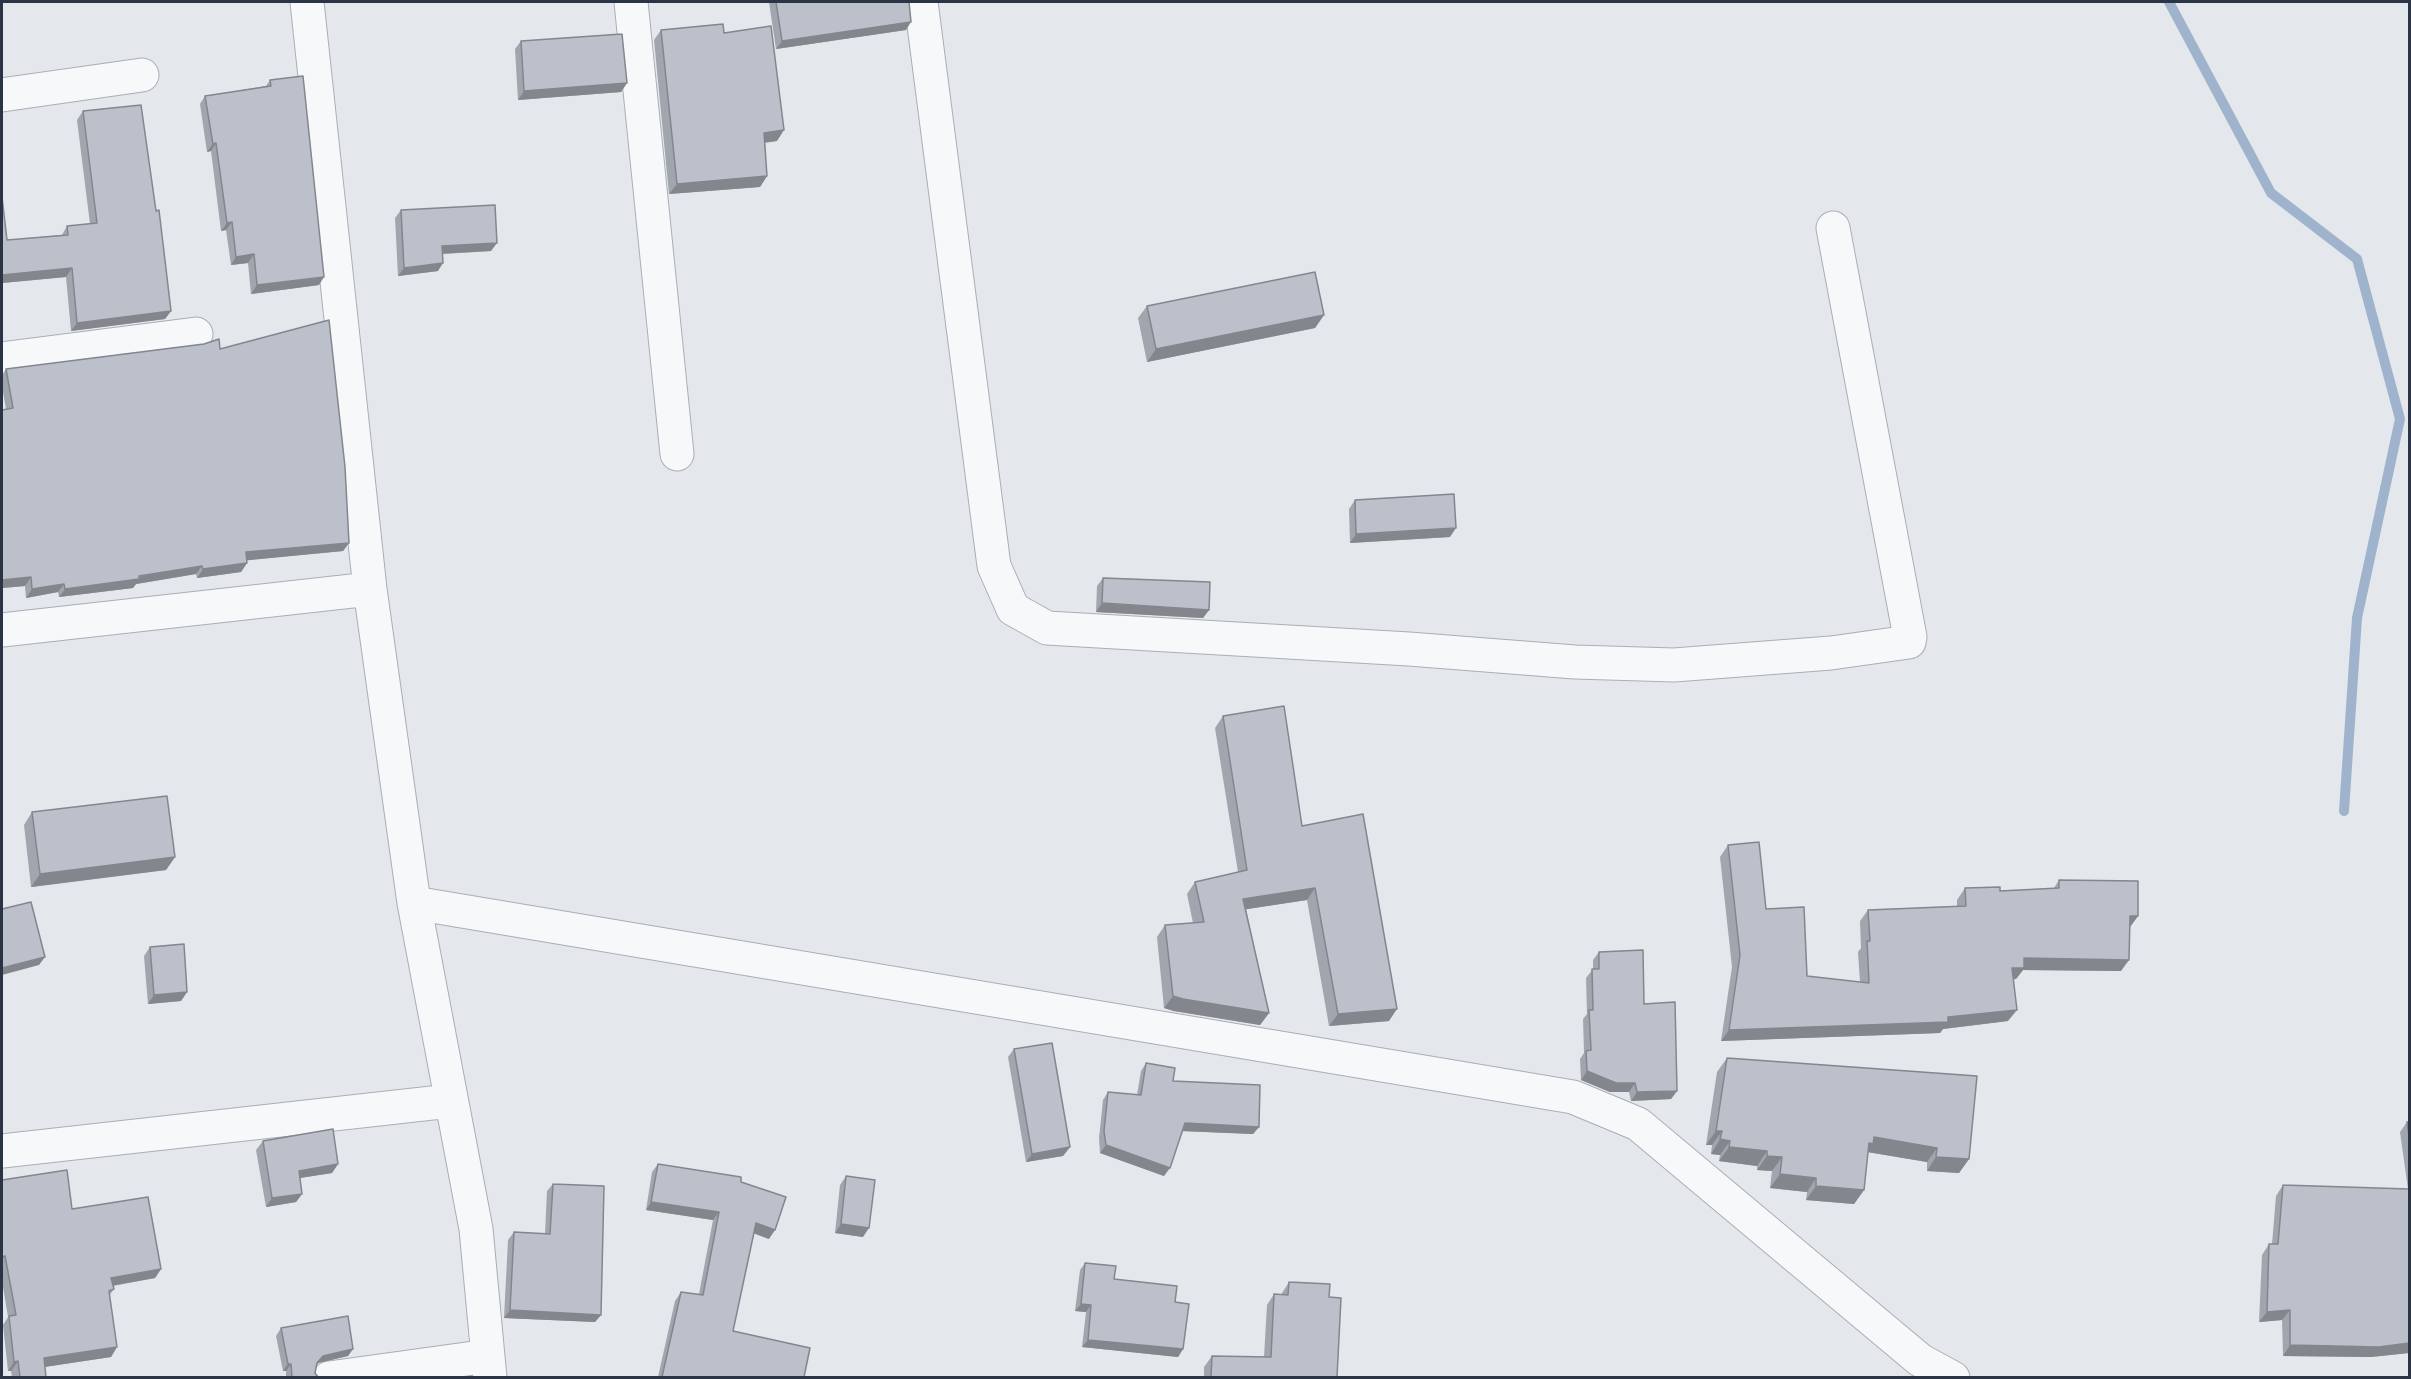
<!DOCTYPE html>
<html>
<head>
<meta charset="utf-8">
<style>
  body { margin:0 }
  #map { position:relative; width:2411px; height:1379px; overflow:hidden; background:#e4e7ec; font-family:"Titillium Web",sans-serif }
  canvas { display:block }
  .frame { position:absolute; inset:0; border:3px solid #2b3445; pointer-events:none }
</style>
</head>
<body>
<div id="map">
<canvas width="2411" height="1379"></canvas>
<div class="frame"></div>
</div>
<script>
const g = document.querySelector('canvas').getContext('2d');
g.lineJoin = 'round';
function toPath(rows) {
  const path = new Path2D();
  for (const r of rows) {
    path.moveTo(r[0], r[1]);
    for (let i = 2; i < r.length; i += 2) path.lineTo(r[i], r[i + 1]);
  }
  return path;
}
function strokePath(path, color, width, dash) {
  g.strokeStyle = color;
  g.lineWidth = width;
  g.lineCap = dash ? 'butt' : 'round';
  g.setLineDash(dash || []);
  g.stroke(path);
}
function fillPath(path, color) {
  g.fillStyle = color;
  g.fill(path, 'evenodd');
}
const stream = toPath([
  [2169,2,2271,193,2357,259,2400,419,2357,618,2344,811]
]);
const minor = toPath([
  [307,2,370,589,414,903,476,1229,490,1378],
  [631,2,677,454],
  [921,2,994,566,1013,609,1047,628,1409,649,1575,662,1674,665,1831,653,1909,642,1910,637,1833,228],
  [2,95,142,75],
  [2,359,196,334],
  [2,630,370,589],
  [414,903,1573,1097,1638,1124,1920,1360,1953,1378],
  [2,1151,450,1101],
  [329,1378,488,1356]
]);
const wall = toPath([
  [769,2,909,2,906,30,776,49],
  [661,30,724,33,777,141,765,142,767,176,760,187,669,194,654,40],
  [521,41,627,83,621,92,518,100,515,49],
  [270,80,319,285,251,294,248,263,231,265,226,230,221,231,211,151,207,152,200,104,205,96,266,86],
  [83,111,171,311,165,319,71,331,66,277,2,283,2,197,7,240,62,235,67,226,90,224,77,120],
  [401,210,491,251,443,254,438,271,398,276,395,218],
  [1147,306,1324,315,1315,328,1147,362,1138,318],
  [220,349,349,543,343,551,247,560,247,563,241,572,197,578,196,574,136,584,133,588,59,597,58,592,26,598,25,586,2,588,2,410,6,409,2,386,2,375,6,369],
  [1355,500,1450,537,1350,543,1349,509],
  [1103,578,1209,610,1203,618,1096,612,1097,586],
  [1223,716,1302,826,1389,1021,1329,1026,1307,900,1246,909,1269,1013,1260,1025,1174,1011,1164,1008,1157,937,1165,925,1193,923,1187,894,1195,882,1238,872,1215,728],
  [32,812,175,857,166,870,31,887,24,825],
  [1728,845,1807,976,1860,982,1858,952,1861,948,1860,921,1868,910,1957,906,1957,900,1965,888,2000,891,2054,888,2059,880,2138,916,2130,927,2121,971,2023,970,2016,979,2013,979,2008,1021,1943,1029,1940,1033,1721,1041,1732,967,1720,857],
  [150,947,187,992,181,1001,148,1004,144,956],
  [1599,952,1644,1004,1677,1091,1671,1099,1631,1101,1629,1092,1610,1092,1581,1080,1580,1059,1584,1053,1583,1019,1587,1014,1586,978,1593,969,1593,960],
  [1014,1049,1070,1147,1063,1156,1026,1162,1008,1057],
  [1727,1058,1969,1159,1959,1173,1927,1171,1927,1162,1868,1152,1864,1190,1854,1204,1806,1200,1807,1192,1770,1188,1772,1171,1757,1170,1757,1166,1719,1161,1720,1155,1711,1154,1712,1145,1706,1145,1717,1072],
  [1146,1063,1173,1081,1259,1127,1253,1134,1183,1131,1164,1176,1100,1153,1099,1138,1103,1100,1108,1092,1137,1095,1141,1071],
  [2407,1122,2409,1122,2409,1353,2371,1357,2283,1356,2282,1320,2259,1322,2262,1255,2269,1244,2272,1244,2276,1196,2283,1185,2408,1189,2400,1132],
  [263,1141,338,1164,332,1173,300,1178,302,1194,296,1202,266,1207,256,1150],
  [658,1164,741,1182,769,1239,754,1233,733,1331,804,1377,658,1377,675,1301,681,1292,699,1294,713,1220,646,1210,652,1172],
  [846,1176,863,1237,835,1233,840,1185],
  [2,1180,72,1209,161,1269,155,1278,113,1286,114,1289,109,1296,117,1347,111,1357,45,1367,46,1377,12,1377,11,1371,8,1371,3,1325,8,1317,2,1281],
  [553,1184,601,1315,595,1322,504,1318,508,1240,514,1232,545,1234,547,1191],
  [1085,1263,1114,1279,1175,1302,1183,1349,1178,1357,1082,1347,1086,1312,1075,1311,1080,1270],
  [1289,1282,1329,1297,1337,1377,1204,1377,1204,1367,1212,1356,1264,1357,1267,1305,1274,1294,1282,1295,1282,1293],
  [281,1328,353,1349,348,1356,318,1363,317,1364,315,1373,318,1377,286,1377,286,1371,283,1371,276,1336]
]);
const shadedWall = toPath([
  [911,22,906,30,776,49,782,41],
  [627,83,621,92,518,100,524,91],
  [784,130,777,141,757,144,764,133],
  [216,143,211,151,207,152,213,144],
  [767,176,760,187,669,194,677,184],
  [232,222,226,230,221,231,227,223],
  [497,243,491,251,437,254,442,246],
  [254,254,248,263,231,265,236,257],
  [443,263,438,271,398,276,404,268],
  [72,268,66,277,2,283,2,275],
  [324,277,319,285,251,294,257,285],
  [171,311,165,319,71,331,77,323],
  [1324,315,1315,328,1147,362,1156,349],
  [1456,528,1450,537,1350,543,1356,534],
  [349,543,343,551,240,561,246,552],
  [247,563,241,572,197,578,203,569],
  [202,566,196,574,136,584,133,588,59,597,65,589],
  [31,577,25,586,2,588,2,580],
  [64,584,58,592,26,598,32,589],
  [1102,603,1209,610,1203,618,1096,612],
  [175,857,166,870,31,887,40,874],
  [1315,888,1307,900,1235,911,1243,899],
  [2130,916,2138,916,2130,927],
  [45,957,39,965,2,975,2,968],
  [2024,958,2129,960,2121,971,2023,970,2016,979,2004,980,2012,968],
  [187,992,181,1001,148,1004,154,995],
  [1173,996,1269,1013,1260,1025,1174,1011,1164,1008],
  [1397,1009,1389,1021,1329,1026,1338,1014],
  [2017,1010,2008,1021,1943,1029,1940,1033,1721,1041,1729,1030,1948,1017],
  [1587,1071,1635,1083,1629,1092,1610,1092,1581,1080],
  [1677,1091,1671,1099,1631,1101,1637,1092],
  [1185,1123,1259,1127,1253,1134,1180,1131],
  [1716,1131,1722,1131,1712,1145,1706,1145],
  [1874,1137,1937,1148,1927,1162,1867,1152,1859,1157],
  [1720,1139,1730,1141,1720,1155,1711,1154],
  [1106,1145,1170,1168,1164,1176,1100,1153],
  [1070,1147,1063,1156,1026,1162,1032,1154],
  [1729,1147,1767,1151,1757,1166,1719,1161],
  [1767,1156,1782,1157,1772,1171,1757,1170],
  [1936,1157,1969,1159,1959,1173,1927,1171],
  [338,1164,332,1173,293,1179,299,1171],
  [1780,1174,1816,1178,1807,1192,1770,1188],
  [1816,1186,1864,1190,1854,1204,1806,1200],
  [302,1194,296,1202,266,1207,272,1198],
  [651,1202,719,1212,713,1220,646,1210],
  [756,1223,775,1230,769,1239,750,1232],
  [841,1224,869,1228,863,1237,835,1233],
  [161,1269,155,1278,104,1287,111,1278],
  [1081,1304,1091,1305,1086,1312,1075,1311],
  [510,1310,601,1315,595,1322,504,1318],
  [2290,1310,2282,1320,2259,1322,2267,1312],
  [1088,1340,1183,1349,1178,1357,1082,1347],
  [2409,1343,2409,1353,2371,1357,2283,1356,2290,1345],
  [117,1347,111,1357,37,1368,44,1358],
  [353,1349,348,1356,318,1363,312,1370,323,1356],
  [18,1361,11,1371,8,1371,14,1362],
  [288,1364,291,1364,286,1371,283,1371]
]);
const building = toPath([
  [776,2,909,2,911,22,782,41,776,2],
  [723,24,724,33,771,26,784,130,764,133,767,176,677,184,661,30,723,24],
  [622,34,627,83,524,91,521,41,622,34],
  [303,76,324,277,257,285,254,254,236,257,232,222,227,223,216,143,213,144,205,96,271,86,270,80,303,76],
  [141,105,156,211,159,210,171,311,77,323,72,268,2,275,2,197,7,240,68,235,67,226,97,223,83,111,141,105],
  [495,205,497,243,442,246,443,263,404,268,401,210,495,205],
  [1315,272,1324,315,1156,349,1147,306,1315,272],
  [329,320,345,467,349,543,246,552,247,563,203,569,202,566,139,576,139,579,65,589,64,584,32,589,31,577,2,580,2,410,13,408,6,369,204,344,219,339,220,349,329,320],
  [1454,494,1456,528,1356,534,1355,500,1454,494],
  [1103,578,1210,582,1209,610,1102,603,1103,578],
  [1284,706,1302,826,1363,814,1397,1009,1338,1014,1315,888,1243,899,1269,1013,1183,999,1173,996,1165,925,1204,922,1195,882,1247,870,1223,716,1284,706],
  [167,796,175,857,40,874,32,812,167,796],
  [1759,842,1766,909,1804,907,1807,976,1869,983,1867,941,1870,941,1868,910,1966,906,1965,888,2000,887,2000,891,2059,888,2059,880,2138,881,2138,916,2130,916,2129,960,2024,958,2024,968,2012,968,2017,1010,1948,1017,1948,1022,1729,1030,1740,955,1728,845,1759,842],
  [31,902,45,957,2,968,2,909,31,902],
  [184,944,187,992,154,995,150,947,184,944],
  [1643,950,1644,1004,1675,1002,1677,1091,1637,1092,1635,1083,1616,1083,1587,1071,1586,1051,1591,1050,1589,1010,1593,1010,1592,969,1599,969,1599,952,1643,950],
  [1052,1043,1070,1147,1032,1154,1014,1049,1052,1043],
  [1727,1058,1977,1076,1969,1159,1936,1157,1937,1148,1874,1137,1873,1144,1869,1143,1864,1190,1816,1186,1816,1178,1780,1174,1782,1157,1767,1156,1767,1151,1729,1147,1730,1141,1720,1139,1722,1131,1716,1131,1727,1058],
  [1146,1063,1175,1068,1173,1081,1260,1085,1259,1127,1185,1123,1170,1168,1106,1145,1104,1131,1108,1092,1141,1095,1146,1063],
  [2407,1122,2409,1122,2409,1137,2407,1122],
  [333,1129,338,1164,299,1171,302,1194,272,1198,263,1141,333,1129],
  [658,1164,741,1177,741,1182,786,1197,775,1230,756,1223,733,1331,810,1348,804,1377,662,1377,681,1292,703,1295,719,1212,651,1202,658,1164],
  [67,1170,72,1209,148,1197,161,1269,111,1278,114,1289,109,1291,117,1347,44,1358,46,1377,20,1377,18,1361,14,1362,9,1316,16,1315,5,1256,2,1257,2,1180,67,1170],
  [846,1176,875,1180,869,1228,841,1224,846,1176],
  [553,1184,604,1186,601,1315,510,1310,514,1232,550,1234,553,1184],
  [2283,1185,2409,1189,2409,1343,2379,1347,2290,1345,2290,1310,2267,1312,2269,1244,2278,1244,2283,1185],
  [1085,1263,1116,1266,1114,1279,1177,1286,1175,1302,1189,1304,1183,1349,1088,1340,1091,1305,1081,1304,1085,1263],
  [1289,1282,1330,1284,1329,1297,1341,1298,1337,1377,1211,1377,1212,1356,1271,1357,1274,1294,1288,1295,1289,1282],
  [348,1316,353,1349,323,1356,317,1363,315,1373,318,1377,292,1377,291,1364,288,1364,281,1328,348,1316]
]);
strokePath(stream, '#9fb4cc', 10);
strokePath(minor, '#a9aeb7', 35);
strokePath(minor, '#f7f8fa', 33);
fillPath(wall, '#a1a5ae');
fillPath(shadedWall, '#83868d');
fillPath(building, '#bbc0ca');
strokePath(building, '#83868d', 1.5);
</script>
</body>
</html>
